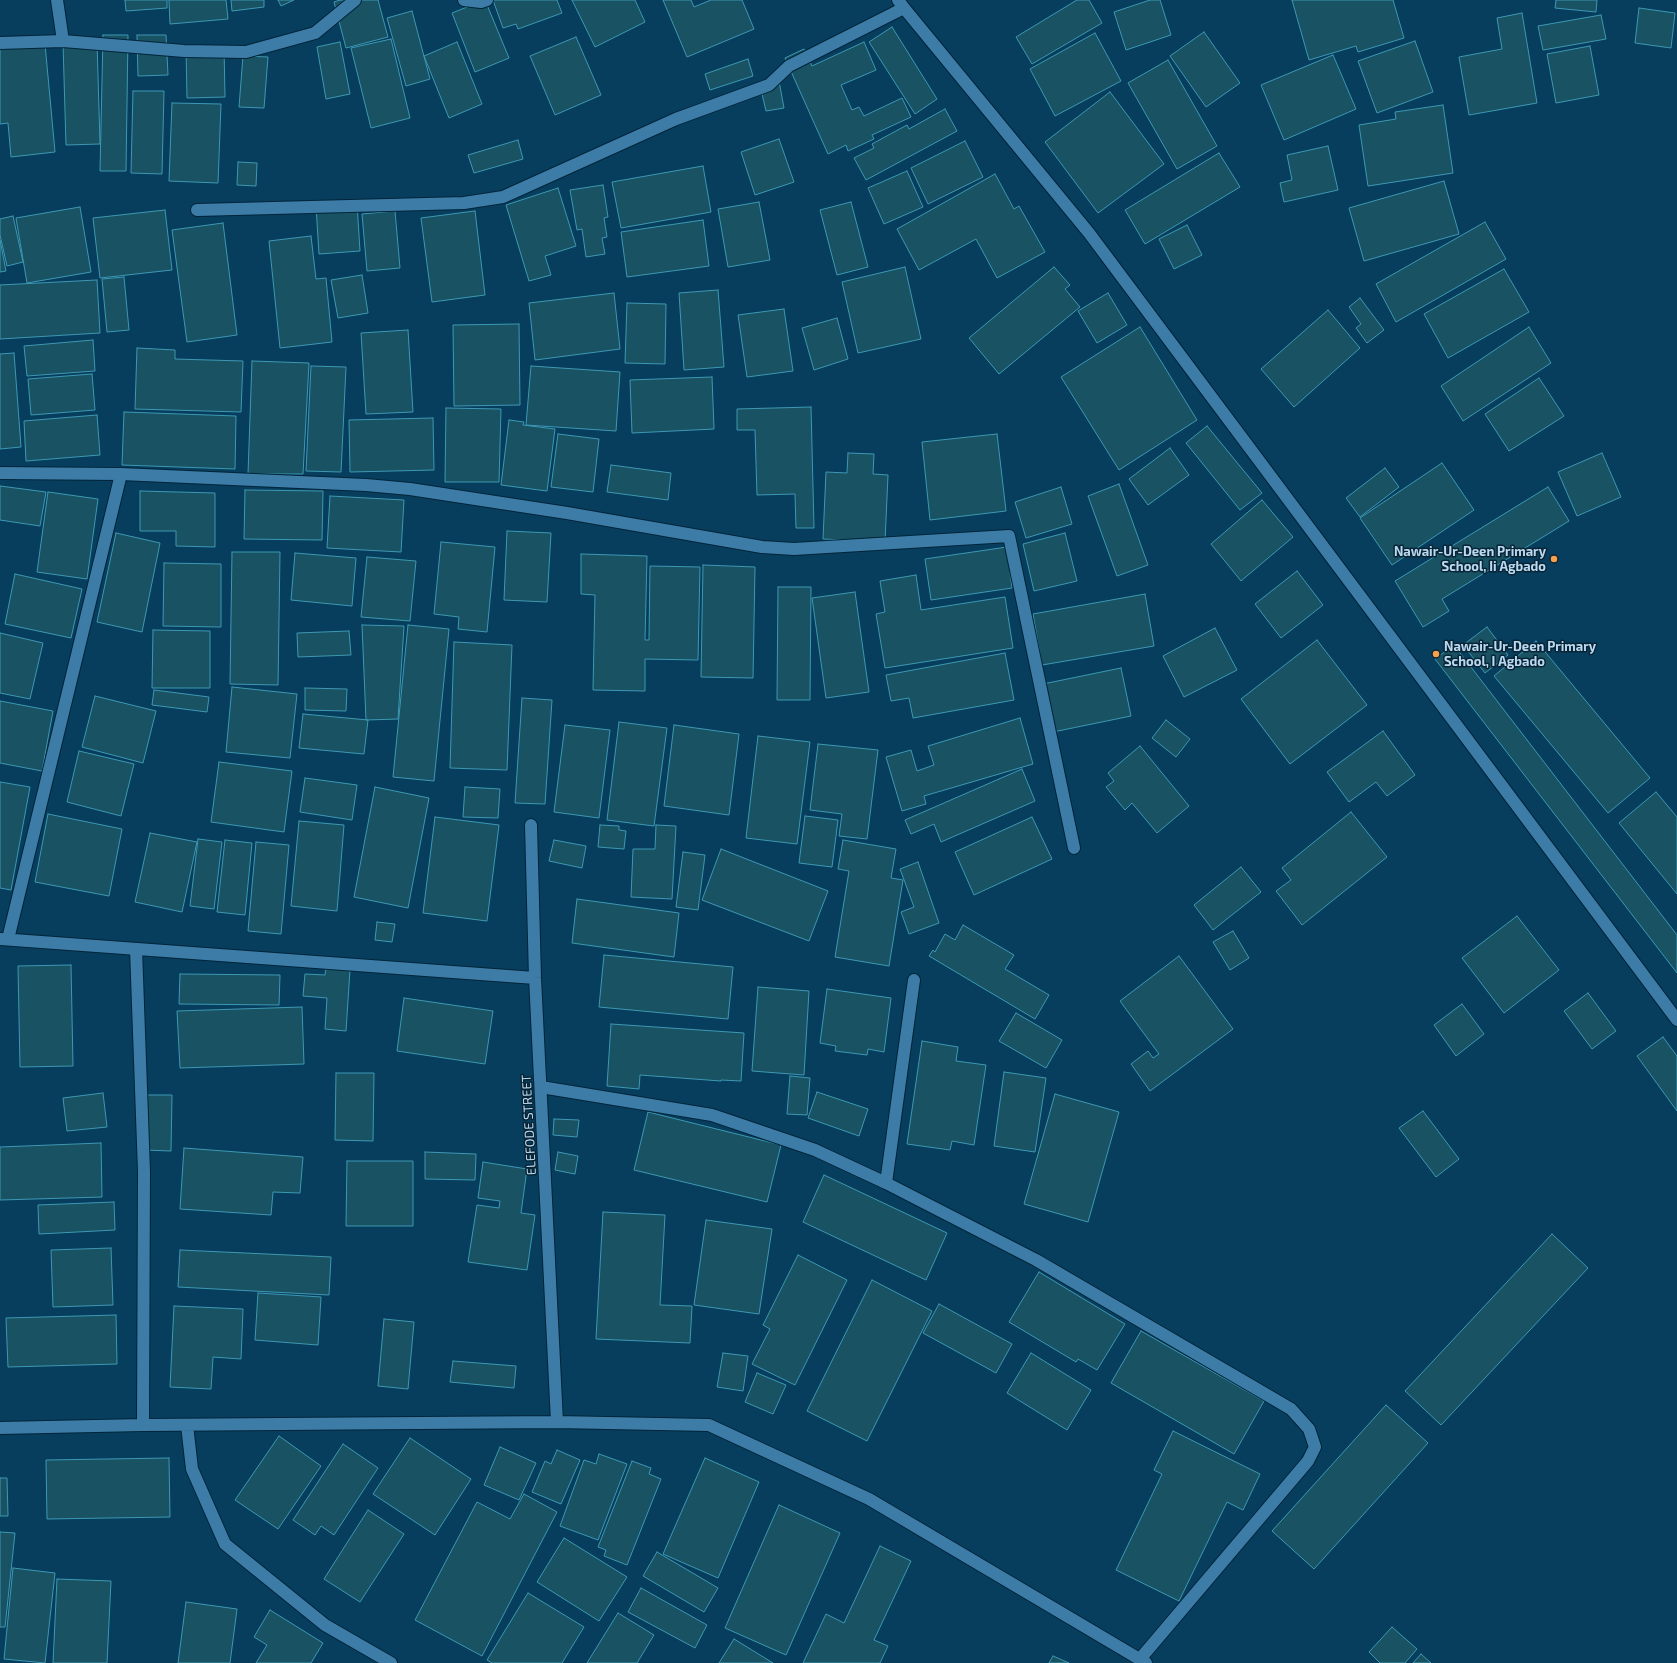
<!DOCTYPE html>
<html>
<head>
<meta charset="utf-8">
<style>
  body { margin:0 }
  canvas { display:block; background:#083e5d }
</style>
</head>
<body>
<canvas width="1677" height="1663"></canvas>
<script>
const g = document.querySelector('canvas').getContext('2d');
g.lineJoin = 'round';
function fillPath(path, color) {
  g.fillStyle = color;
  g.fill(path, 'evenodd');
}
function toPath(rows) {
  const path = new Path2D();
  for (const r of rows) {
    path.moveTo(r[0], r[1]);
    for (let i = 2; i < r.length; i += 2) path.lineTo(r[i], r[i + 1]);
  }
  return path;
}
function strokePath(path, color, width, dash) {
  g.strokeStyle = color;
  g.lineWidth = width;
  g.lineCap = dash ? 'butt' : 'round';
  g.setLineDash(dash || []);
  g.stroke(path);
}
function write(font, color, halo, rows, align = 'center') {
  g.font = font + ' "Exo 2",sans-serif';
  g.lineWidth = 3;
  g.setLineDash([]);
  g.textBaseline = 'middle';
  g.strokeStyle = halo;
  g.fillStyle = color;
  for (const [text, x, y, turn = 0] of rows) {
    g.save();
    g.translate(x, y);
    g.rotate((+turn || 0) * Math.PI / 180);
    g.textAlign = isNaN(turn) ? turn : align;
    if (halo) g.strokeText(text, 0, 0);
    g.fillText(text, 0, 0);
    g.restore();
  }
}
const building = toPath([
  [125,0,167,0,167,8,126,11,125,0],
  [169,0,226,0,228,19,170,24,169,0],
  [231,0,264,0,264,7,232,11,231,0],
  [278,0,294,0,281,6,278,0],
  [340,0,378,0,388,37,346,48,334,2,340,0],
  [485,0,509,58,475,72,452,13,485,0],
  [493,0,557,0,562,13,518,29,516,24,503,28,493,0],
  [572,0,635,0,645,22,595,47,572,0],
  [663,0,691,0,694,7,711,0,742,0,754,29,687,57,663,0],
  [1077,0,1089,0,1102,23,1032,64,1016,37,1077,0],
  [1150,0,1160,0,1171,35,1126,50,1114,12,1150,0],
  [1292,0,1393,0,1404,38,1358,52,1356,46,1309,60,1292,0],
  [1556,0,1597,0,1596,12,1555,8,1556,0],
  [1639,8,1675,13,1671,48,1635,43,1639,8],
  [412,11,430,79,406,86,387,18,412,11],
  [1522,13,1537,103,1469,115,1459,57,1502,49,1497,18,1522,13],
  [1601,15,1606,39,1543,50,1538,26,1601,15],
  [892,27,937,99,915,114,869,42,892,27],
  [1204,32,1240,83,1206,107,1170,56,1204,32],
  [1095,33,1121,81,1055,116,1030,69,1095,33],
  [103,35,128,35,126,171,100,171,103,35],
  [137,35,166,35,168,75,138,76,137,35],
  [576,37,601,95,555,115,530,56,576,37],
  [391,39,410,118,371,128,351,48,391,39],
  [97,41,100,144,66,145,63,43,97,41],
  [1415,41,1433,92,1377,113,1358,61,1415,41],
  [340,42,350,94,326,99,317,47,340,42],
  [457,42,482,104,449,118,424,56,457,42],
  [864,42,876,70,841,85,852,110,859,107,864,116,902,98,911,117,872,135,874,139,848,151,846,145,828,154,785,58,804,49,812,66,864,42],
  [45,44,55,152,11,157,8,123,0,124,0,48,45,44],
  [1590,46,1599,95,1556,103,1547,54,1590,46],
  [224,47,225,97,187,98,186,48,224,47],
  [1333,55,1356,109,1284,140,1261,85,1333,55],
  [243,56,268,57,264,108,239,107,243,56],
  [748,59,753,76,710,90,705,74,748,59],
  [1168,60,1217,146,1177,169,1128,83,1168,60],
  [779,81,784,108,766,111,760,85,779,81],
  [133,91,164,91,162,174,131,173,133,91],
  [1110,92,1164,164,1098,213,1045,142,1110,92],
  [172,103,221,104,218,183,169,181,172,103],
  [1443,105,1453,173,1368,186,1359,125,1396,119,1395,112,1443,105],
  [945,109,957,131,866,180,854,158,874,148,872,144,907,125,909,129,945,109],
  [779,139,794,182,755,195,741,152,779,139],
  [518,140,523,159,474,173,468,155,518,140],
  [965,141,983,177,928,204,911,168,965,141],
  [1328,146,1338,190,1284,202,1280,183,1292,180,1287,155,1328,146],
  [1219,153,1240,187,1145,244,1125,210,1219,153],
  [238,162,257,163,256,186,237,185,238,162],
  [703,166,711,212,621,228,612,182,703,166],
  [907,171,923,207,884,224,868,188,907,171],
  [995,174,1014,209,1019,206,1045,252,997,278,976,239,919,270,897,229,995,174],
  [1444,181,1459,234,1364,261,1349,208,1444,181],
  [603,185,608,217,604,218,607,237,602,238,605,254,586,257,582,229,577,230,570,190,603,185],
  [558,188,576,246,545,256,551,275,529,281,506,205,558,188],
  [759,202,770,260,728,267,718,209,759,202],
  [851,202,868,267,837,275,820,210,851,202],
  [357,204,360,251,319,254,316,206,357,204],
  [80,207,91,272,27,283,16,218,80,207],
  [165,210,172,270,100,278,93,218,165,210],
  [395,211,400,268,367,271,362,214,395,211],
  [475,211,485,295,432,302,421,218,475,211],
  [13,216,23,262,7,266,0,235,0,219,13,216],
  [703,220,709,266,627,277,621,232,703,220],
  [1485,222,1506,259,1396,322,1376,284,1485,222],
  [223,223,237,335,187,342,172,230,223,223],
  [1187,225,1202,255,1174,269,1159,239,1187,225],
  [311,236,316,279,326,278,332,342,280,348,269,241,311,236],
  [0,240,6,271,0,272,0,240],
  [905,267,921,339,858,353,842,282,905,267],
  [1054,267,1070,285,1065,289,1080,307,999,374,969,338,1054,267],
  [1504,269,1529,312,1448,358,1424,314,1504,269],
  [362,275,368,313,338,318,331,280,362,275],
  [124,277,129,330,107,332,102,279,124,277],
  [97,280,100,333,0,339,0,285,97,280],
  [718,290,724,367,684,370,679,293,718,290],
  [614,293,620,349,535,360,529,303,614,293],
  [1108,293,1127,325,1097,343,1078,311,1108,293],
  [1360,298,1384,330,1367,343,1356,328,1361,324,1349,307,1360,298],
  [627,303,666,304,665,364,625,363,627,303],
  [784,309,793,371,747,377,738,315,784,309],
  [1328,310,1360,348,1294,407,1261,369,1328,310],
  [837,318,848,359,814,370,802,328,837,318],
  [519,324,520,405,454,406,453,325,519,324],
  [1140,327,1197,420,1119,470,1061,377,1140,327],
  [1529,327,1551,363,1463,421,1441,386,1529,327],
  [408,330,413,412,366,414,361,333,408,330],
  [93,340,95,371,27,376,24,346,93,340],
  [137,348,175,350,175,359,243,361,241,412,135,409,137,348],
  [14,353,21,447,0,449,0,354,14,353],
  [252,361,309,363,303,474,248,474,252,361],
  [311,366,346,367,341,472,306,471,311,366],
  [531,366,620,372,616,431,526,425,531,366],
  [92,374,95,410,31,415,28,379,92,374],
  [712,377,714,429,632,433,630,380,712,377],
  [1539,378,1564,416,1509,451,1485,414,1539,378],
  [811,407,814,528,796,528,795,494,757,495,755,430,737,430,737,409,811,407],
  [446,408,501,409,499,482,445,482,446,408],
  [124,412,236,416,235,469,122,465,124,412],
  [97,415,100,455,26,461,24,421,97,415],
  [433,418,434,470,350,472,349,420,433,418],
  [509,420,524,422,523,425,555,429,547,491,501,485,509,420],
  [1207,426,1262,493,1240,510,1186,443,1207,426],
  [558,434,599,439,593,492,551,487,558,434],
  [997,434,1006,511,930,520,922,442,997,434],
  [1170,448,1189,475,1148,505,1129,479,1170,448],
  [848,453,874,454,873,474,888,475,885,542,823,539,826,472,847,473,848,453],
  [1602,453,1621,497,1577,516,1558,472,1602,453],
  [1442,463,1474,510,1392,565,1360,518,1442,463],
  [611,465,671,473,668,500,607,492,611,465],
  [1385,468,1399,487,1360,517,1346,498,1385,468],
  [1119,484,1148,565,1117,576,1088,496,1119,484],
  [0,486,46,492,40,526,0,520,0,486],
  [1061,487,1072,524,1026,538,1015,502,1061,487],
  [1548,487,1569,521,1442,599,1449,611,1423,627,1395,581,1548,487],
  [245,490,323,491,322,540,244,539,245,490],
  [140,491,215,493,215,547,176,546,176,531,140,531,140,491],
  [48,492,98,499,87,579,37,572,48,492],
  [330,496,404,500,401,552,327,548,330,496],
  [1262,500,1293,537,1241,581,1211,544,1262,500],
  [507,531,551,533,547,602,504,600,507,531],
  [116,533,160,543,142,632,97,622,116,533],
  [1065,533,1077,581,1034,591,1023,544,1065,533],
  [441,542,495,547,487,632,458,629,459,617,434,614,441,542],
  [1007,547,1012,588,931,600,925,559,1007,547],
  [232,552,280,552,278,685,230,684,232,552],
  [295,553,356,558,352,606,291,600,295,553],
  [581,554,647,556,645,640,649,640,650,566,700,567,698,660,645,659,645,691,593,690,595,595,581,594,581,554],
  [367,557,416,561,410,621,361,617,367,557],
  [164,563,221,564,221,627,163,626,164,563],
  [703,565,755,567,753,678,701,677,703,565],
  [1297,571,1323,605,1281,638,1255,604,1297,571],
  [15,574,82,589,71,638,5,624,15,574],
  [916,575,921,610,1005,597,1013,648,885,668,876,614,885,612,880,581,916,575],
  [778,587,811,587,810,700,777,700,778,587],
  [855,592,869,692,826,698,812,598,855,592],
  [1145,594,1154,646,1042,665,1033,614,1145,594],
  [362,625,404,626,398,719,366,720,362,625],
  [408,625,449,629,434,781,393,777,408,625],
  [1487,627,1508,655,1485,673,1463,645,1487,627],
  [1215,628,1237,670,1184,697,1163,656,1215,628],
  [153,630,210,631,210,688,152,688,153,630],
  [349,631,351,655,298,657,297,633,349,631],
  [0,633,43,643,30,699,0,693,0,633],
  [1317,640,1367,705,1290,764,1241,699,1317,640],
  [1536,641,1650,778,1608,813,1494,676,1536,641],
  [454,642,512,645,507,770,450,768,454,642],
  [1454,645,1677,935,1677,973,1435,659,1454,645],
  [1005,653,1014,700,913,718,909,698,891,701,886,675,1005,653],
  [1121,668,1131,716,1053,732,1043,684,1121,668],
  [232,687,297,694,290,758,226,752,232,687],
  [305,688,347,689,346,711,305,710,305,688],
  [154,690,209,697,207,712,152,705,154,690],
  [95,696,156,711,143,763,82,747,95,696],
  [522,698,552,700,545,804,515,803,522,698],
  [0,701,53,711,42,771,0,763,0,701],
  [303,714,368,720,364,754,299,748,303,714],
  [1020,718,1033,764,924,796,926,804,902,811,886,757,911,750,917,771,934,765,928,746,1020,718],
  [1166,720,1190,739,1176,757,1152,738,1166,720],
  [619,722,667,728,654,826,607,820,619,722],
  [565,725,610,730,599,818,554,812,565,725],
  [674,725,739,734,729,815,664,806,674,725],
  [1383,731,1415,775,1387,796,1376,782,1349,802,1327,772,1383,731],
  [758,736,810,742,797,844,746,838,758,736],
  [818,744,878,750,867,839,839,836,842,814,810,810,818,744],
  [1140,746,1189,806,1157,833,1132,803,1125,810,1106,787,1114,781,1108,773,1140,746],
  [79,751,134,764,121,816,67,802,79,751],
  [219,762,292,771,284,832,211,822,219,762],
  [1022,769,1035,801,941,842,934,824,911,834,905,820,1022,769],
  [305,778,357,785,352,820,300,812,305,778],
  [0,782,30,787,11,890,0,888,0,782],
  [375,787,429,798,408,908,354,897,375,787],
  [465,787,500,789,498,818,463,817,465,787],
  [1656,792,1677,817,1677,894,1619,823,1656,792],
  [1351,812,1387,857,1302,925,1276,891,1291,880,1282,868,1351,812],
  [48,814,122,829,109,896,35,882,48,814],
  [805,816,838,820,832,867,799,863,805,816],
  [435,817,499,825,487,921,423,913,435,817],
  [1032,817,1052,859,974,895,955,852,1032,817],
  [299,821,344,825,337,911,291,906,299,821],
  [600,825,619,826,619,830,626,831,624,849,598,847,600,825],
  [656,825,676,826,672,899,631,897,633,849,655,849,656,825],
  [150,833,197,842,182,912,135,902,150,833],
  [198,839,222,842,214,909,190,906,198,839],
  [225,840,252,843,245,915,217,912,225,840],
  [554,840,586,846,582,868,549,861,554,840],
  [843,840,896,849,891,878,903,880,889,966,835,957,849,871,838,869,843,840],
  [256,842,289,845,281,934,248,931,256,842],
  [721,849,828,891,809,941,702,900,721,849],
  [683,852,705,855,698,910,676,907,683,852],
  [918,862,939,923,909,934,901,912,914,907,900,869,918,862],
  [1241,867,1261,892,1213,930,1194,905,1241,867],
  [577,899,679,913,674,957,572,943,577,899],
  [1517,916,1559,970,1504,1013,1462,958,1517,916],
  [377,922,395,924,392,942,375,940,377,922],
  [963,925,1014,955,1005,969,1049,995,1035,1019,929,956,933,950,935,952,945,934,955,940,963,925],
  [1233,931,1249,958,1230,970,1213,942,1233,931],
  [604,955,733,967,728,1019,599,1007,604,955],
  [1179,956,1233,1029,1150,1091,1131,1064,1148,1051,1153,1058,1159,1054,1120,1001,1179,956],
  [71,965,73,1066,20,1067,18,966,71,965],
  [326,968,350,970,346,1031,325,1029,327,998,303,996,305,974,325,975,326,968],
  [180,974,280,975,279,1005,179,1004,180,974],
  [758,987,809,991,804,1075,752,1071,758,987],
  [827,989,891,998,884,1052,868,1049,867,1055,835,1051,836,1046,820,1043,827,989],
  [1588,993,1616,1031,1592,1049,1564,1011,1588,993],
  [404,998,493,1011,485,1064,397,1051,404,998],
  [1462,1004,1484,1034,1456,1056,1434,1025,1462,1004],
  [302,1007,304,1064,180,1068,177,1011,302,1007],
  [1016,1013,1062,1040,1046,1068,999,1041,1016,1013],
  [611,1024,744,1033,741,1081,721,1080,721,1081,640,1075,639,1089,607,1086,611,1024],
  [1663,1037,1677,1056,1677,1111,1637,1056,1663,1037],
  [922,1041,958,1047,956,1061,986,1065,974,1145,952,1141,950,1150,907,1144,922,1041],
  [1004,1072,1046,1078,1035,1152,994,1146,1004,1072],
  [336,1073,374,1073,373,1141,335,1140,336,1073],
  [790,1076,810,1078,807,1115,787,1114,790,1076],
  [817,1092,868,1109,859,1136,808,1118,817,1092],
  [103,1093,107,1127,67,1131,63,1098,103,1093],
  [1055,1094,1119,1112,1088,1222,1024,1204,1055,1094],
  [146,1095,172,1095,171,1151,145,1150,146,1095],
  [1423,1111,1459,1159,1436,1177,1399,1128,1423,1111],
  [648,1112,781,1145,767,1202,634,1170,648,1112],
  [554,1119,579,1120,577,1137,553,1135,554,1119],
  [101,1143,102,1197,0,1200,0,1147,101,1143],
  [184,1148,303,1157,300,1193,273,1192,271,1215,180,1209,184,1148],
  [425,1152,476,1154,475,1180,425,1179,425,1152],
  [558,1152,578,1156,575,1174,555,1170,558,1152],
  [347,1161,413,1161,413,1226,346,1226,347,1161],
  [483,1162,527,1169,521,1213,535,1215,527,1270,468,1262,477,1205,499,1208,500,1201,478,1198,483,1162],
  [824,1175,947,1233,926,1280,803,1222,824,1175],
  [114,1202,115,1230,39,1234,38,1205,114,1202],
  [603,1212,665,1215,660,1305,692,1306,690,1343,596,1339,603,1212],
  [706,1220,772,1229,759,1314,694,1305,706,1220],
  [1552,1234,1588,1268,1441,1425,1405,1391,1552,1234],
  [111,1248,113,1305,53,1307,51,1250,111,1248],
  [180,1250,331,1257,329,1295,178,1287,180,1250],
  [798,1255,847,1280,795,1385,752,1364,770,1329,763,1325,798,1255],
  [1039,1272,1125,1324,1097,1370,1078,1359,1076,1362,1009,1322,1039,1272],
  [872,1280,932,1311,867,1441,807,1411,872,1280],
  [258,1293,321,1297,318,1345,255,1340,258,1293],
  [939,1304,1012,1344,996,1373,923,1333,939,1304],
  [174,1306,243,1309,241,1359,213,1357,211,1389,170,1387,174,1306],
  [116,1315,117,1364,8,1367,6,1318,116,1315],
  [384,1319,414,1322,408,1389,378,1386,384,1319],
  [1141,1331,1264,1401,1234,1454,1111,1383,1141,1331],
  [723,1353,748,1356,743,1391,717,1387,723,1353],
  [1031,1353,1091,1390,1067,1430,1007,1393,1031,1353],
  [453,1361,516,1366,514,1388,450,1382,453,1361],
  [757,1373,786,1385,773,1414,745,1402,757,1373],
  [1386,1405,1428,1443,1314,1569,1272,1531,1386,1405],
  [1173,1431,1260,1474,1243,1510,1227,1502,1179,1601,1116,1570,1162,1474,1154,1470,1173,1431],
  [279,1436,321,1466,278,1529,235,1500,279,1436],
  [410,1438,471,1479,435,1535,373,1494,410,1438],
  [343,1444,378,1468,334,1535,321,1526,315,1535,293,1520,343,1444],
  [500,1447,536,1463,519,1500,484,1485,500,1447],
  [557,1450,580,1460,561,1504,532,1492,545,1461,551,1464,557,1450],
  [599,1454,627,1464,598,1540,560,1526,584,1460,596,1464,599,1454],
  [169,1458,170,1517,47,1519,46,1460,169,1458],
  [705,1458,759,1482,718,1578,663,1554,705,1458],
  [632,1461,651,1468,649,1474,661,1479,627,1565,604,1556,606,1550,598,1547,632,1461],
  [0,1478,7,1478,8,1516,0,1516,0,1478],
  [524,1494,557,1512,482,1656,415,1620,477,1502,510,1519,524,1494],
  [779,1505,840,1533,786,1655,725,1628,779,1505],
  [368,1510,404,1534,360,1602,324,1579,368,1510],
  [0,1532,15,1533,5,1627,0,1627,0,1532],
  [564,1538,627,1577,599,1621,537,1582,564,1538],
  [880,1546,911,1561,874,1640,888,1646,880,1663,803,1663,826,1614,844,1623,880,1546],
  [657,1552,718,1588,704,1612,643,1576,657,1552],
  [13,1568,55,1573,45,1663,4,1659,13,1568],
  [57,1579,111,1581,107,1663,53,1663,57,1579],
  [641,1588,707,1625,695,1648,628,1612,641,1588],
  [528,1593,584,1627,562,1663,492,1663,487,1660,528,1593],
  [186,1602,237,1609,230,1663,178,1663,186,1602],
  [270,1610,323,1643,311,1663,256,1663,267,1645,254,1637,270,1610],
  [618,1613,654,1635,637,1663,587,1663,618,1613],
  [1392,1627,1417,1649,1405,1663,1380,1663,1369,1652,1392,1627],
  [734,1639,773,1663,719,1663,734,1639],
  [1421,1654,1431,1663,1413,1663,1421,1654],
  [1053,1656,1069,1663,1049,1663,1053,1656]
]);
const minor = toPath([
  [57,0,63,41],
  [464,0,481,2,487,0],
  [898,0,904,8,1089,233,1677,1020],
  [0,43,63,41,184,51,246,52,315,33,355,0],
  [197,210,464,203,503,197,676,119,769,85,789,66,904,8],
  [0,473,121,474,366,485,410,489,567,513,762,547,794,549,1009,536,1074,848],
  [531,825,535,978,557,1422],
  [0,939,535,978],
  [8,939,121,474],
  [136,949,144,1172,143,1425],
  [541,1087,712,1115,815,1150,886,1183,1036,1260,1291,1409,1309,1429,1315,1447,1308,1461,1140,1659],
  [886,1183,914,980],
  [187,1425,192,1469,225,1544,325,1625,391,1663],
  [0,1428,143,1425,557,1422,709,1425,869,1499,1146,1663]
]);
const markers = [
  [1554,559,4,"#f9a04d"],
  [1436,654,4,"#f9a04d"]
];
const poiNames = [
  ["Nawair-Ur-Deen Primary",1546,552],
  ["School, Ii Agbado",1546,567],
  ["Nawair-Ur-Deen Primary",1444,647,"left"],
  ["School, I Agbado",1444,662,"left"]
];
const streetNames = [
  ["ELEFODE STREET",529,1125,-93]
];
fillPath(building, '#185263');
strokePath(building, '#3d98b3', 1);
strokePath(minor, '#012439', 14);
strokePath(minor, '#3c7ca7', 12);
for (const [x, y, r, color] of markers) {
  const dot = new Path2D();
  dot.arc(x, y, r, 0, 2 * Math.PI);
  g.fillStyle = color;
  g.fill(dot);
  strokePath(dot, '#082435', 1.5);
}
write('bold 13px', '#bad9f1', '#082435', poiNames, 'right');
write('13px', '#bad9f1', '#082435', streetNames);
</script>
</body>
</html>
